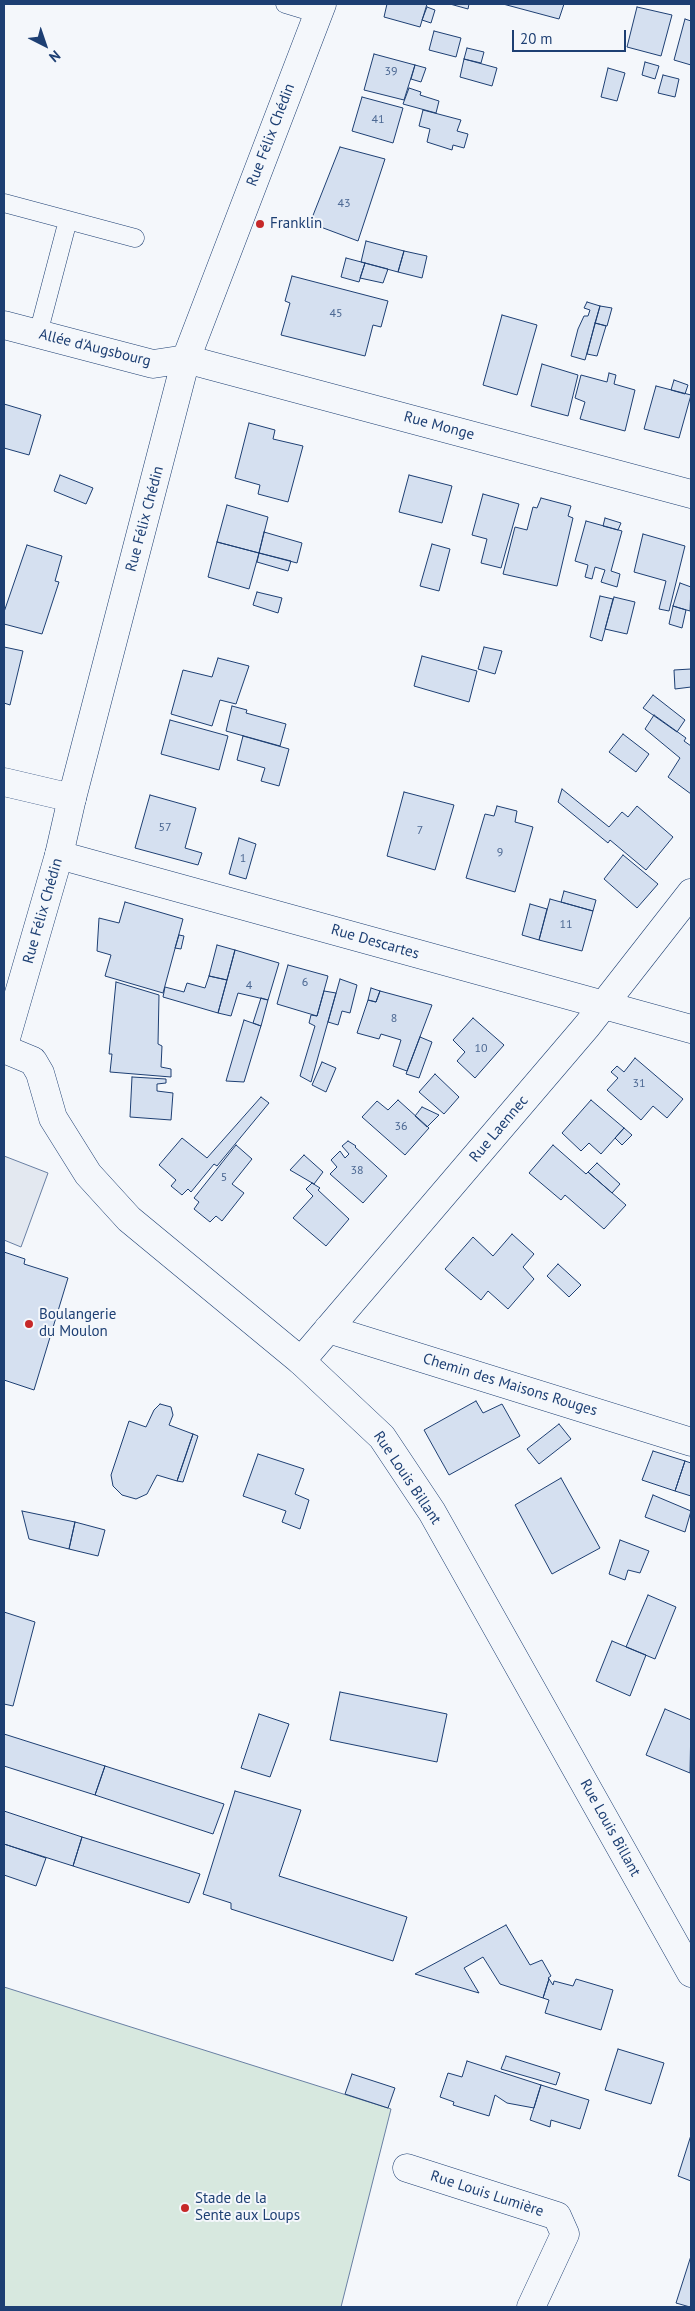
<!DOCTYPE html>
<html>
<head>
<meta charset="utf-8">
<style>
  body { margin:0 }
  #map { position:relative; width:695px; height:2311px; overflow:hidden; background:#f4f7fb; font-family:"PT Sans",sans-serif }
  canvas { display:block }
  .frame { position:absolute; inset:0; border:5px solid #1d3f73; pointer-events:none }
  .north { position:absolute; left:20px; top:20px; width:50px; height:50px; -webkit-text-stroke:4px #f4f7fb; paint-order:stroke; rotate:139deg; font-size:14px; font-weight:700; line-height:20px; text-align:center; color:#1d3f73 }
  .north::after { content:''; display:block; margin:auto; width:18px; height:22px; background:#1d3f73; clip-path:polygon(50% 0,100% 100%,50% 72%,0 100%) }
  .scale { position:absolute; left:512px; top:30px; width:114px; height:22px; box-sizing:border-box; border:2px solid #1d3f73; border-top:0; padding-left:6px; font-size:15px; line-height:18px; white-space:nowrap; color:#1d3f73; -webkit-text-stroke:4px #f4f7fb; paint-order:stroke }
</style>
</head>
<body>
<div id="map">
<canvas width="695" height="2311"></canvas>
<div class="frame"></div>
<div class="north">N</div>
<div class="scale">20 m</div>
</div>
<script>
const g = document.querySelector('canvas').getContext('2d');
g.lineJoin = 'round';
function fillPath(path, color) {
  g.fillStyle = color;
  g.fill(path, 'evenodd');
}
function toPath(rows) {
  const path = new Path2D();
  for (const r of rows) {
    path.moveTo(r[0], r[1]);
    for (let i = 2; i < r.length; i += 2) path.lineTo(r[i], r[i + 1]);
  }
  return path;
}
function strokePath(path, color, width, dash) {
  g.strokeStyle = color;
  g.lineWidth = width;
  g.lineCap = dash ? 'butt' : 'round';
  g.setLineDash(dash || []);
  g.stroke(path);
}
function write(font, color, halo, rows, align = 'center') {
  g.font = font + ' "PT Sans",sans-serif';
  g.lineWidth = 4;
  g.setLineDash([]);
  g.textBaseline = 'middle';
  g.strokeStyle = halo;
  g.fillStyle = color;
  for (const [text, x, y, turn = 0] of rows) {
    g.save();
    g.translate(x, y);
    g.rotate((+turn || 0) * Math.PI / 180);
    g.textAlign = isNaN(turn) ? turn : align;
    if (halo) g.strokeText(text, 0, 0);
    g.fillText(text, 0, 0);
    g.restore();
  }
}
const green = toPath([
  [4,1987,391,2109,341,2307,4,2307,4,1987]
]);
const parking = toPath([
  [4,1156,48,1173,21,1247,4,1240,4,1156]
]);
const building = toPath([
  [387,4,427,4,420,27,384,17,387,4],
  [450,4,469,4,468,9,450,4],
  [503,4,564,4,559,19,503,4],
  [427,7,435,10,431,23,422,20,427,7],
  [637,7,672,15,661,56,627,47,637,7],
  [685,19,691,21,691,65,674,60,685,19],
  [434,31,461,38,456,57,429,50,434,31],
  [467,48,484,52,481,63,464,59,467,48],
  [374,54,415,65,404,100,364,90,374,54],
  [464,59,497,68,492,86,460,77,464,59],
  [645,62,659,66,655,79,642,75,645,62],
  [415,65,426,68,421,82,411,79,415,65],
  [608,68,625,73,617,101,601,97,608,68],
  [663,75,679,79,675,97,658,93,663,75],
  [409,88,421,92,420,95,439,101,436,113,403,104,409,88],
  [362,97,403,108,393,143,352,131,362,97],
  [423,110,461,120,457,131,468,134,464,148,453,145,452,150,427,142,430,129,419,126,423,110],
  [340,147,385,159,358,241,310,223,340,147],
  [366,241,404,251,398,272,361,262,366,241],
  [404,251,427,256,422,278,398,272,404,251],
  [346,258,365,263,359,282,341,277,346,258],
  [365,263,388,269,383,283,360,278,365,263],
  [292,276,388,301,381,327,373,325,365,356,281,335,290,303,285,301,292,276],
  [587,302,600,306,585,360,571,356,578,329,584,316,588,316,590,310,584,308,587,302],
  [600,306,612,308,607,326,595,323,600,306],
  [502,315,537,325,517,395,483,385,502,315],
  [595,323,606,326,597,356,587,354,595,323],
  [542,364,578,375,568,416,531,406,542,364],
  [609,373,616,375,614,384,635,390,625,431,580,419,585,402,575,398,581,375,607,382,609,373],
  [674,380,688,385,685,394,671,390,674,380],
  [656,386,691,395,679,438,644,429,656,386],
  [4,404,41,415,29,455,4,448,4,404],
  [249,423,275,430,273,439,303,446,288,502,258,494,260,485,235,478,249,423],
  [60,475,93,488,86,504,54,491,60,475],
  [409,475,452,486,442,523,399,512,409,475],
  [483,494,519,504,501,568,481,563,487,539,472,535,483,494],
  [541,498,571,506,568,516,573,518,557,586,503,574,515,527,527,530,533,507,537,508,541,498],
  [227,505,268,517,259,553,217,542,227,505],
  [605,518,621,523,618,530,603,526,605,518],
  [586,521,622,531,611,571,620,574,617,587,601,582,605,570,595,567,592,579,585,577,588,565,575,561,586,521],
  [264,532,302,543,297,563,259,553,264,532],
  [643,534,685,546,669,611,659,609,666,581,634,572,643,534],
  [217,542,259,553,249,589,208,577,217,542],
  [432,544,450,549,439,591,420,586,432,544],
  [27,545,62,556,55,581,59,582,42,634,4,624,4,612,27,545],
  [259,553,291,561,288,571,257,562,259,553],
  [680,583,691,587,690,611,673,606,680,583],
  [257,592,282,598,278,613,253,605,257,592],
  [600,596,613,599,602,641,590,637,600,596],
  [614,597,635,602,627,634,605,629,614,597],
  [673,606,686,610,682,628,669,624,673,606],
  [4,647,23,651,10,705,4,703,4,647],
  [484,647,502,651,495,674,478,669,484,647],
  [422,656,477,671,469,702,414,686,422,656],
  [218,658,249,666,236,704,220,700,212,726,171,714,183,670,212,677,218,658],
  [691,669,691,687,675,689,674,670,691,669],
  [653,695,685,720,677,732,643,708,653,695],
  [232,706,247,710,246,713,286,724,280,746,226,731,232,706],
  [654,715,686,738,684,741,691,746,691,794,668,777,680,758,645,729,654,715],
  [170,720,228,736,219,770,161,754,170,720],
  [623,734,649,754,636,772,609,752,623,734],
  [243,736,289,749,279,786,261,781,265,768,237,760,243,736],
  [562,789,609,827,622,812,628,817,637,806,673,837,646,870,610,840,608,843,558,802,562,789],
  [404,792,454,805,435,870,387,856,404,792],
  [150,795,196,808,185,848,202,853,198,865,135,848,150,795],
  [497,806,517,811,515,822,533,827,515,892,466,878,485,814,494,816,497,806],
  [239,838,256,844,246,879,229,874,239,838],
  [623,855,658,884,637,908,604,879,623,855],
  [564,891,596,900,593,911,561,902,564,891],
  [550,899,593,911,582,951,539,940,550,899],
  [125,902,183,919,163,993,105,976,111,955,97,951,99,918,119,923,125,902],
  [530,904,547,909,539,940,522,935,530,904],
  [179,935,184,936,181,949,175,948,179,935],
  [217,945,235,950,227,980,209,976,217,945],
  [235,950,279,963,268,1000,238,993,231,1016,218,1013,235,950],
  [288,965,328,976,317,1016,277,1004,288,965],
  [209,976,227,980,218,1013,163,997,165,987,184,992,187,983,205,988,209,976],
  [340,979,357,985,350,1013,342,1011,338,1025,328,1022,340,979],
  [116,982,159,995,158,1044,162,1046,161,1067,171,1069,171,1077,110,1072,112,1054,109,1054,116,982],
  [371,988,380,991,376,1002,368,1000,371,988],
  [324,991,336,993,311,1082,300,1076,315,1026,309,1023,311,1015,317,1016,324,991],
  [380,991,432,1005,407,1071,393,1066,401,1040,381,1034,379,1039,357,1033,368,1000,376,1002,380,991],
  [261,998,268,1000,261,1026,253,1023,261,998],
  [473,1018,504,1045,475,1078,457,1061,465,1052,453,1040,473,1018],
  [244,1020,261,1026,260,1029,244,1082,226,1081,244,1020],
  [420,1037,432,1042,419,1078,406,1074,420,1037],
  [635,1058,683,1099,667,1118,653,1106,641,1120,607,1090,618,1078,611,1072,617,1066,624,1072,635,1058],
  [322,1062,336,1068,326,1092,312,1085,322,1062],
  [435,1074,459,1097,444,1114,419,1092,435,1074],
  [132,1077,166,1079,166,1083,157,1084,157,1091,173,1093,171,1120,130,1117,132,1077],
  [261,1097,269,1103,217,1166,214,1164,191,1192,188,1189,182,1195,171,1186,176,1180,159,1165,182,1138,207,1158,261,1097],
  [398,1100,429,1128,405,1155,362,1117,377,1101,388,1110,398,1100],
  [591,1100,624,1128,601,1154,589,1143,581,1151,562,1133,591,1100],
  [422,1107,439,1115,427,1127,415,1116,422,1107],
  [624,1128,632,1135,622,1145,615,1138,624,1128],
  [348,1141,356,1146,355,1147,387,1176,363,1203,330,1174,337,1167,331,1160,340,1151,345,1158,349,1154,342,1146,348,1141],
  [236,1145,252,1159,232,1184,244,1193,222,1221,216,1216,210,1222,194,1209,199,1202,194,1198,236,1145],
  [553,1145,586,1174,588,1172,626,1205,604,1229,565,1195,561,1200,529,1173,553,1145],
  [304,1155,323,1172,314,1184,290,1170,304,1155],
  [597,1163,620,1184,612,1193,588,1172,597,1163],
  [312,1183,320,1188,318,1190,349,1219,326,1246,293,1218,313,1196,306,1189,312,1183],
  [512,1234,534,1254,523,1267,534,1279,508,1309,488,1291,481,1300,445,1269,473,1237,493,1256,512,1234],
  [4,1252,25,1259,24,1264,68,1278,34,1390,4,1380,4,1252],
  [558,1264,581,1285,569,1297,547,1276,558,1264],
  [476,1401,483,1413,502,1404,520,1436,449,1475,424,1430,476,1401],
  [160,1404,171,1407,173,1415,169,1425,193,1434,177,1481,157,1475,147,1494,136,1499,122,1495,113,1486,111,1475,129,1421,146,1427,154,1410,160,1404],
  [559,1424,571,1439,539,1464,527,1449,559,1424],
  [193,1434,198,1436,183,1482,177,1481,193,1434],
  [653,1451,685,1461,675,1491,642,1480,653,1451],
  [258,1454,304,1469,295,1494,309,1500,300,1529,282,1522,286,1511,243,1496,258,1454],
  [685,1461,691,1463,691,1496,675,1491,685,1461],
  [561,1478,600,1548,552,1574,515,1505,561,1478],
  [653,1495,691,1511,685,1532,645,1517,653,1495],
  [22,1511,75,1522,69,1549,29,1539,22,1511],
  [75,1522,105,1530,98,1556,69,1549,75,1522],
  [620,1540,649,1551,640,1573,628,1570,625,1580,609,1574,620,1540],
  [648,1595,676,1607,655,1659,626,1647,648,1595],
  [4,1612,35,1622,13,1706,4,1704,4,1612],
  [612,1641,646,1655,630,1696,596,1681,612,1641],
  [340,1692,447,1714,437,1762,330,1740,340,1692],
  [665,1709,691,1720,690,1773,646,1755,665,1709],
  [259,1714,289,1724,270,1777,241,1768,259,1714],
  [4,1734,105,1766,95,1795,4,1766,4,1734],
  [105,1766,224,1804,213,1834,95,1795,105,1766],
  [235,1791,301,1810,279,1876,407,1917,393,1961,231,1909,231,1903,203,1894,235,1791],
  [4,1811,82,1837,73,1866,4,1844,4,1811],
  [82,1837,200,1874,189,1903,73,1866,82,1837],
  [4,1844,46,1858,36,1886,4,1875,4,1844],
  [506,1925,530,1965,542,1960,551,1976,548,1978,549,1979,543,1998,500,1984,483,1957,464,1968,479,1993,415,1974,506,1925],
  [549,1979,553,1985,554,1981,573,1986,576,1979,613,1990,601,2030,545,2013,549,2000,543,1998,549,1979],
  [618,2049,664,2063,651,2104,605,2090,618,2049],
  [506,2056,560,2073,556,2085,501,2069,506,2056],
  [467,2061,541,2085,534,2108,507,2103,495,2095,489,2116,453,2105,454,2102,440,2097,448,2073,462,2077,467,2061],
  [352,2074,395,2088,388,2108,345,2094,352,2074],
  [541,2085,589,2100,580,2129,551,2120,550,2127,530,2120,541,2085],
  [691,2135,691,2181,678,2176,691,2135],
  [691,2256,691,2307,690,2307,676,2303,691,2256]
]);
const lane = toPath([
  [285,4,318,14],
  [4,203,135,238],
  [38,334,68,220]
]);
const street = toPath([
  [4,325,153,364,186,359,208,365,691,494],
  [4,782,72,798],
  [59,855,691,1029],
  [328,1329,691,1442],
  [301,1361,587,1026,691,893],
  [407,2168,557,2216,565,2234,531,2307]
]);
const secondary = toPath([
  [4,1045,59,855,72,798,186,359,322,4],
  [4,1049,33,1061,40,1073,53,1118,88,1174,129,1219,301,1361,382,1437,432,1512,691,1973]
]);
const markers = [
  [260,224,5,"#c62828"],
  [29,1324,5,"#c62828"],
  [185,2208,5,"#c62828"]
];
const numberNames = [
  ["39",391,72],
  ["41",378,120],
  ["43",344,204],
  ["45",336,314],
  ["57",165,828],
  ["7",420,831],
  ["9",500,853],
  ["1",243,859],
  ["11",566,925],
  ["6",305,983],
  ["4",249,986],
  ["8",394,1019],
  ["10",481,1049],
  ["31",639,1084],
  ["36",401,1127],
  ["38",357,1171],
  ["5",224,1178]
];
const streetNames = [
  ["Rue Félix Chédin",271,135,-69],
  ["Allée d'Augsbourg",95,348,14],
  ["Rue Monge",439,426,15],
  ["Rue Félix Chédin",145,519,-75],
  ["Rue Félix Chédin",43,911,-74],
  ["Rue Descartes",375,942,16],
  ["Rue Laennec",499,1129,-50],
  ["Chemin des Maisons Rouges",510,1385,17],
  ["Rue Louis Billant",407,1478,56],
  ["Rue Louis Billant",610,1828,61],
  ["Rue Louis Lumière",487,2194,18]
];
const poiNames = [
  ["Franklin",270,224],
  ["Boulangerie",39,1315],
  ["du Moulon",39,1332],
  ["Stade de la",195,2199],
  ["Sente aux Loups",195,2216]
];
fillPath(green, '#d7e8df');
strokePath(green, '#687fa3', 1);
fillPath(parking, '#e3e8f0');
strokePath(parking, '#687fa3', 1);
fillPath(building, '#d5e0f0');
strokePath(building, '#1d3f73', 1);
strokePath(lane, '#1d3f73', 19);
strokePath(street, '#1d3f73', 29);
strokePath(secondary, '#1d3f73', 29);
strokePath(lane, '#f4f7fb', 18);
strokePath(street, '#f4f7fb', 28);
strokePath(secondary, '#f4f7fb', 28);
for (const [x, y, r, color] of markers) {
  const dot = new Path2D();
  dot.arc(x, y, r, 0, 2 * Math.PI);
  g.fillStyle = color;
  g.fill(dot);
  strokePath(dot, '#f4f7fb', 2);
}
write('12px', '#4b6792', null, numberNames);
write('15px', '#1d3f73', '#f4f7fb', streetNames);
write('15px', '#1d3f73', '#f4f7fb', poiNames, 'left');
</script>
</body>
</html>
